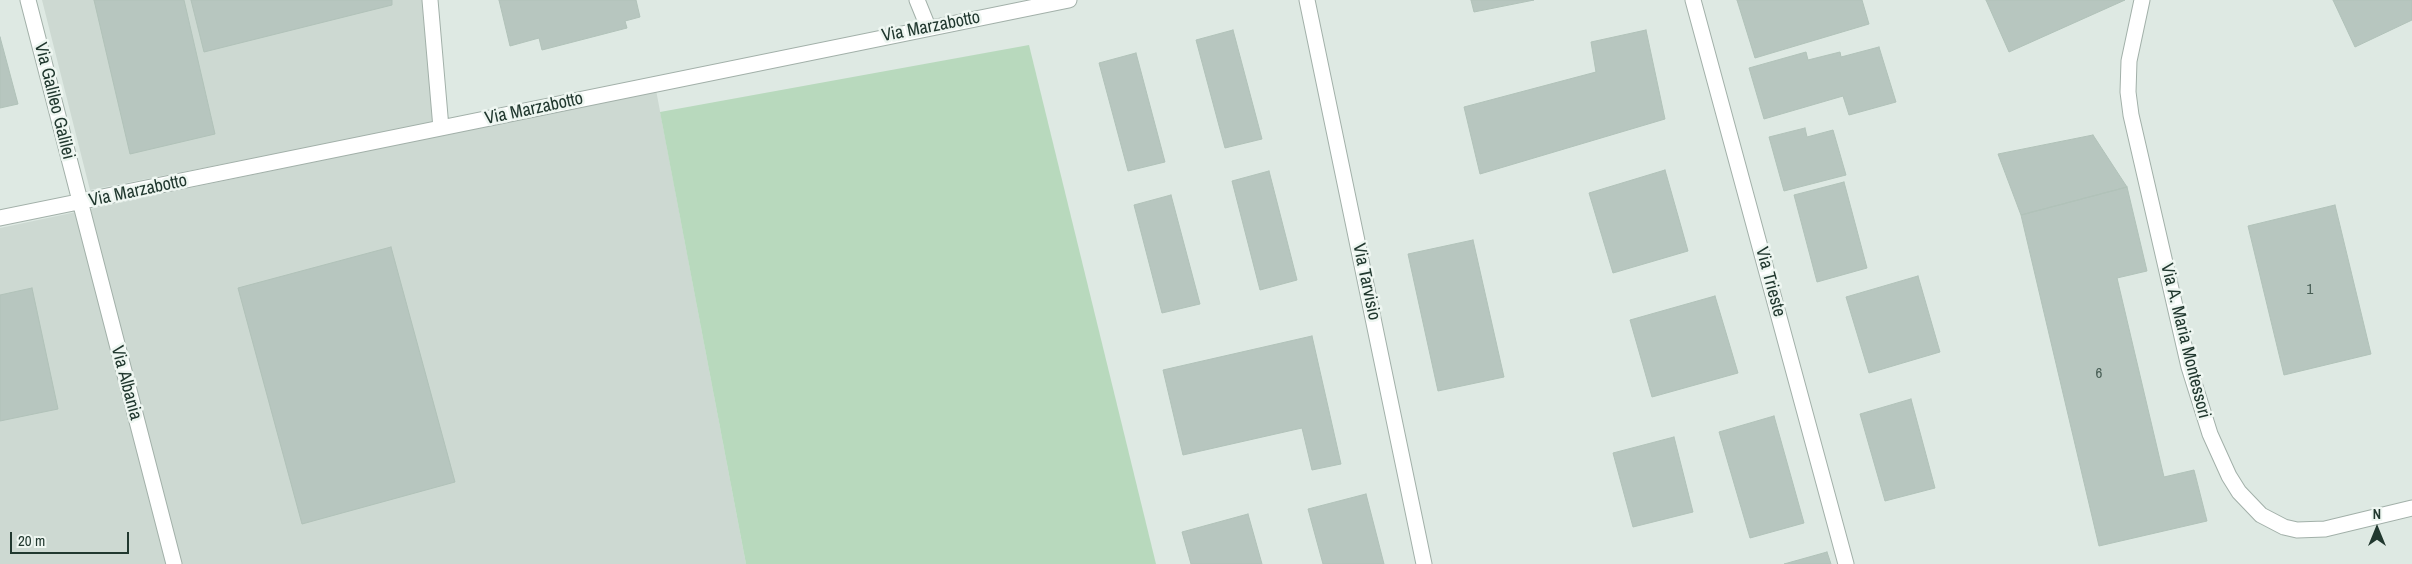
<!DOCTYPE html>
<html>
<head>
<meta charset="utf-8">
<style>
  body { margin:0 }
  #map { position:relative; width:2412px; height:564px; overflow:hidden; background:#dee9e3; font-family:"Archivo Narrow",sans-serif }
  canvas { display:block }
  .north { position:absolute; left:2352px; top:504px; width:50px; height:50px; -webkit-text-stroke:4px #eef6f1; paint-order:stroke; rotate:0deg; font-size:14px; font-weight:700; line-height:20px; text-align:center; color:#21382f }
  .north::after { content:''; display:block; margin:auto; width:18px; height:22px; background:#21382f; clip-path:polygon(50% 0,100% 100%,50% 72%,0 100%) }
  .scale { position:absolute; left:10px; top:532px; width:119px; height:22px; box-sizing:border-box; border:2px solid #21382f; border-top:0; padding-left:6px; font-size:15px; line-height:18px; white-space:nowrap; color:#21382f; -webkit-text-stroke:4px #eef6f1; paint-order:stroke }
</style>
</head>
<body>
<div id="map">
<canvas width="2412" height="564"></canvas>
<div class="north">N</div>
<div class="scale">20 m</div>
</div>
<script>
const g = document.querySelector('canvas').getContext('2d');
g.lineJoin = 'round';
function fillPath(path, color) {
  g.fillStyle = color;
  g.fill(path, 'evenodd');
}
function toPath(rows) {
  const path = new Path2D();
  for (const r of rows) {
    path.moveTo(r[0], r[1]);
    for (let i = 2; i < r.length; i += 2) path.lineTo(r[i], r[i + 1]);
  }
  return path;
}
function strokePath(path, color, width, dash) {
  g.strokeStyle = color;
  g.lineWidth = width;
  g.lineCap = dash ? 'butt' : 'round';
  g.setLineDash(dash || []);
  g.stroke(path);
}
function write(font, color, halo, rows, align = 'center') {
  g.font = font + ' "Archivo Narrow",sans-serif';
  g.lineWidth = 5;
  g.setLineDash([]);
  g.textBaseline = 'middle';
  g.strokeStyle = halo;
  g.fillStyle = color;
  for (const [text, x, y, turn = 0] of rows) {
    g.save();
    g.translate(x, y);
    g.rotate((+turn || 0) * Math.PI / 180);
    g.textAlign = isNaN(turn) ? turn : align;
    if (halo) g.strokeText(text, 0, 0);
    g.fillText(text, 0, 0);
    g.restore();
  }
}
const built = toPath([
  [42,0,422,0,433,123,90,190],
  [656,90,746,564,0,564,0,228]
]);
const green = toPath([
  [1029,45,1156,564,746,564,660,112]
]);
const building = toPath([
  [94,0,184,0,215,134,130,154,94,0],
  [191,0,392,0,392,5,204,52,191,0],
  [499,0,636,0,640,17,625,21,627,28,542,50,539,38,510,46,499,0],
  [1471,0,1534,0,1474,12,1471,0],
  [1737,0,1862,0,1869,24,1755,58,1737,0],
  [1986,0,2125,0,2009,52,1986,0],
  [2333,0,2412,0,2412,20,2355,47,2333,0],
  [1233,30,1262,139,1225,148,1196,40,1233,30],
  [1646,30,1665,119,1480,174,1464,107,1596,72,1591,42,1646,30],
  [0,37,18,104,0,108,0,37],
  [1879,47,1896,102,1849,115,1843,96,1764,119,1749,68,1806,52,1808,60,1840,52,1841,57,1879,47],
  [1136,53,1165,162,1128,171,1099,63,1136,53],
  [1805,128,1807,137,1833,130,1846,175,1784,191,1769,137,1805,128],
  [2093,135,2127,187,2021,215,1998,154,2093,135],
  [1665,170,1688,251,1613,273,1589,193,1665,170],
  [1269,171,1297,280,1260,290,1232,181,1269,171],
  [1844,182,1867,268,1817,282,1794,195,1844,182],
  [2127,187,2147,271,2117,278,2164,477,2194,470,2207,521,2099,546,2021,215,2127,187],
  [1171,195,1200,304,1162,313,1134,205,1171,195],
  [2335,205,2371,354,2284,375,2248,226,2335,205],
  [1473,240,1504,377,1438,391,1408,254,1473,240],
  [391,247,455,482,302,524,238,288,391,247],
  [1918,276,1940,352,1869,373,1846,297,1918,276],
  [32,288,58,409,0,421,0,295,32,288],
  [1715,296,1738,373,1652,397,1630,320,1715,296],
  [1312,336,1341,464,1312,470,1302,428,1183,455,1163,370,1312,336],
  [1911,399,1935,488,1885,501,1860,414,1911,399],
  [1774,416,1804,523,1750,538,1719,432,1774,416],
  [1674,437,1693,512,1633,527,1613,453,1674,437],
  [1366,494,1384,564,1323,564,1308,509,1366,494],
  [1248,514,1262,564,1191,564,1182,532,1248,514],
  [1827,552,1831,564,1784,564,1827,552]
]);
const minor = toPath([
  [28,0,174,564],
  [430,0,441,128],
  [917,0,928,27],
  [1307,0,1424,564],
  [1693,0,1846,564],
  [2142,0,2129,61,2128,92,2131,115,2189,367,2210,434,2229,476,2239,492,2261,515,2284,527,2297,530,2325,529,2412,508],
  [0,218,1069,0]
]);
const numberNames = [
  ["1",2310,290],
  ["6",2099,374]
];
const streetNames = [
  ["Via Marzabotto",931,27,-11],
  ["Via Galileo Galilei",54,101,76],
  ["Via Marzabotto",534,109,-12],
  ["Via Marzabotto",138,191,-12],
  ["Via Tarvisio",1366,282,78],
  ["Via Trieste",1770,282,75],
  ["Via A. Maria Montessori",2185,341,76],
  ["Via Albania",126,383,75]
];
fillPath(built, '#cdd9d2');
fillPath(green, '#b8d9bd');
fillPath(building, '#b7c6bf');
strokePath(building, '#b1c2b9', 1);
strokePath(minor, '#a2b0a9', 17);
strokePath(minor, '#fff', 15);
write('15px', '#465c53', null, numberNames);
write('18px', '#21382f', '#eef6f1', streetNames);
</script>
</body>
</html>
